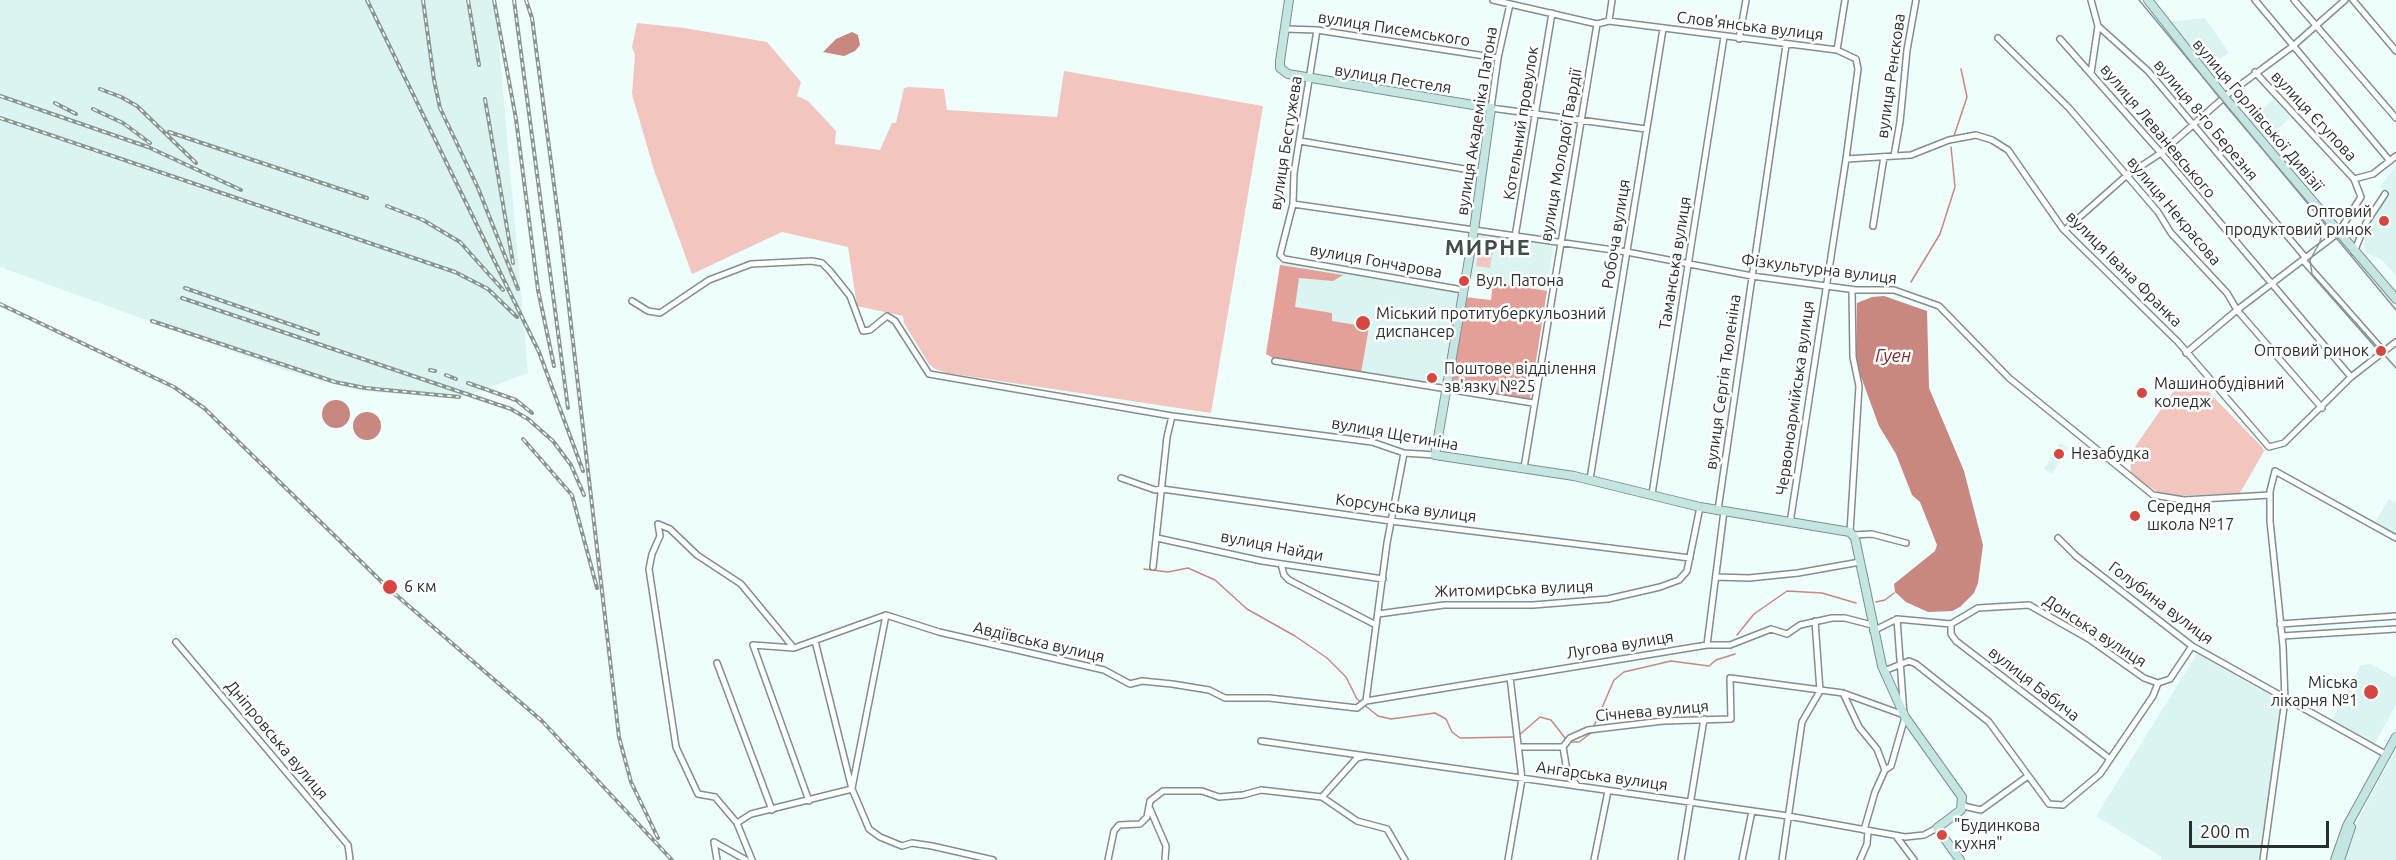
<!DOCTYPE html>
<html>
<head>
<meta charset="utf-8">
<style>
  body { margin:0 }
  #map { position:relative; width:2396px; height:860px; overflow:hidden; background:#edfefc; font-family:Ubuntu,sans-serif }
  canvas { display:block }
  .scale { position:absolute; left:2189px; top:821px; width:140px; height:27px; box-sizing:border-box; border:3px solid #292f2e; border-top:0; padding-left:8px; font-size:18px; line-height:21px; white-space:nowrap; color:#292f2e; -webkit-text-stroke:4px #fff; paint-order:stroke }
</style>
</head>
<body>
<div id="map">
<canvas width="2396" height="860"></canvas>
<div class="scale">200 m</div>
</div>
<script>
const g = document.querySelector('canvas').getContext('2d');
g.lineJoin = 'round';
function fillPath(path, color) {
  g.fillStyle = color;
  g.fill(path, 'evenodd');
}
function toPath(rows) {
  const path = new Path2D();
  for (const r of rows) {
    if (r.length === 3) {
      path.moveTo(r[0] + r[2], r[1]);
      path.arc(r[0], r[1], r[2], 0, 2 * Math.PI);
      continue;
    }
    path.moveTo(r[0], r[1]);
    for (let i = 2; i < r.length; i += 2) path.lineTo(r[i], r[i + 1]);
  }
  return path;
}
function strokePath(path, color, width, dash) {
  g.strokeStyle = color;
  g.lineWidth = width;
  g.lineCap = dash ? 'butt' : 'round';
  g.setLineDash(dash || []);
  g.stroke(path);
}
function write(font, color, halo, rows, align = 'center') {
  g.font = font + ' Ubuntu,sans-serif';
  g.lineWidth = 5;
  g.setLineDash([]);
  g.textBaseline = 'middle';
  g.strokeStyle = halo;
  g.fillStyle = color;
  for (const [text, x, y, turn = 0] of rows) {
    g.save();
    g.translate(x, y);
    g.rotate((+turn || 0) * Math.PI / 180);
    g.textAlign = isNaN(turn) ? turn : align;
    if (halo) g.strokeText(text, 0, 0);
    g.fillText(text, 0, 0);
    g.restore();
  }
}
const built = toPath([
  [0,0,495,0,528,373,460,398,360,391,287,371,0,267],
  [2205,18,2229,53,2212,64,2207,73,2167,22],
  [2274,99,2290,118,2265,141,2248,120],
  [2396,165,2396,276,2382,260,2366,253,2364,246,2366,234,2389,194,2380,187],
  [1477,234,1553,246,1547,291,1469,278],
  [1282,260,1459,292,1444,387,1266,354],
  [2060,443,2068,448,2052,474,2044,469],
  [2389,499,2396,503,2396,536,2374,524],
  [2197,654,2282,702,2259,860,2161,860,2162,857,2096,816],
  [2371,664,2396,678,2396,705,2374,745,2331,721,2361,665],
  [2396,750,2396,860,2344,860,2357,822]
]);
const green = toPath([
  [637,23,684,28,767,42,801,82,797,96,808,101,836,131,835,144,880,150,892,123,896,123,904,88,909,87,944,89,947,110,1057,117,1064,71,1263,106,1211,413,947,373,935,369,929,364,904,323,903,316,857,306,848,247,782,232,692,274,654,170,632,94,635,55,632,47],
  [1479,247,1493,249,1490,268,1476,266],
  [2197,380,2262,447,2264,451,2240,493,2177,496,2158,492,2131,475,2130,454,2173,392]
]);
const forest = toPath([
  [1280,265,1343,275,1333,281,1299,278,1295,307,1332,313,1332,321,1369,327,1361,373,1275,359,1266,354],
  [1493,282,1547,291,1530,399,1448,388,1464,297,1491,300]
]);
const water = toPath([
  [852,32,858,35,860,45,855,51,844,56,823,52,836,39],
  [1884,296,1927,311,1929,388,1964,471,1983,545,1978,583,1974,593,1960,607,1952,611,1928,612,1906,602,1895,592,1894,584,1935,551,1937,545,1920,502,1912,495,1896,454,1879,426,1856,363,1857,303,1872,297],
  [336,414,14],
  [367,426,14]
]);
const stream = toPath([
  [1954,136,1967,97,1961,69],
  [1911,282,1940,234,1955,187,1951,147],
  [1144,569,1168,572,1188,568,1215,580,1247,609,1295,636,1327,658,1346,677,1357,699,1378,716,1391,719,1435,713,1446,719,1452,732,1460,738,1514,737],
  [1876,602,1885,600,1894,593],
  [1737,635,1754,614,1787,591,1822,593,1856,603],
  [1594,726,1614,680,1624,672,1671,661,1709,666,1716,660,1735,654],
  [1518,736,1540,717,1551,720,1565,738,1572,742,1579,742,1591,733]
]);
const street = toPath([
  [1493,0,1597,24,1609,21,1837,50,1856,59,1858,69,1846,159,1790,523],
  [2091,0,2098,26,2148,71,2305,257],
  [2255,0,2390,161],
  [2294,0,2396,118],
  [2353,0,2396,51],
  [1510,4,1498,58,1491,108,1646,129],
  [1609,21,1612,0],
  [1286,29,1317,30,1498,58],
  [1317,30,1294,173,1293,204,1280,255,1284,259,1463,290],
  [1998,38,2069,108,2158,212,2171,233,2227,293,2237,310,2322,408],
  [1739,39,1746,0],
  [2060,39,2161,153,2351,377],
  [1837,50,1845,0],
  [2255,72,2354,179],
  [2091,73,2098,26],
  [1300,141,1482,172],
  [1894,156,1900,122,1907,50,1916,0],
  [1846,159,1911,155,1949,140,1976,135,1992,140,2008,150,2063,229,2178,342,2269,447,2284,443,2351,377,2396,342],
  [1293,204,1627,252,1752,276,1856,290,1894,290,1939,306,2009,378,2153,495,2184,500,2270,495],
  [1873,226,1884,157],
  [2065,230,2126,176,2161,153,2228,94,2293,46,2345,0],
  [1515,237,1552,13],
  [2354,252,2366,223,2385,194],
  [2303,260,2384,352],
  [632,301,648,311,660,313,709,280,751,264,812,261,822,263,830,271,850,296,863,331,870,330,887,316,895,321,929,374,1172,416,1372,442,1404,453,1435,455],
  [2186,353,2237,310,2338,233,2361,197,2354,179,2373,174,2396,156],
  [1275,361,1533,403],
  [1524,468,1597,24],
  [1121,478,1155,490,1162,489,1391,521,1690,558],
  [1590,479,1663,29],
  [1652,494,1724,37],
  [1718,510,1786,45],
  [1850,532,1859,386,1853,357,1852,290],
  [1853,535,1872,534,1906,543],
  [1157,538,1262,561,1383,579],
  [2058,538,2076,556,2192,646,2387,755],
  [1281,564,1284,575,1289,580,1376,625],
  [1153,567,1167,437,1172,416],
  [1716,577,1749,578,1798,573,1860,562],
  [1378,614,1444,605,1533,605,1608,599,1660,587,1679,580,1687,571,1700,507],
  [1815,621,1820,691],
  [1951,624,1978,608,2029,605,2089,639,2144,678,2158,683],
  [1951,624,1951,634,1956,641,2110,759],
  [2280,624,2396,616],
  [1873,631,1897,619,1951,624],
  [2282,636,2396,629],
  [815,641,852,789,869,829,880,837,902,846,912,843,932,846,993,860],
  [176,642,348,845,350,860],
  [1707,645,1724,511],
  [717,663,772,810],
  [1884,671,1909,661,1916,664,1989,722,2049,804,2063,805,2100,774,2153,696,2158,683],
  [2158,683,2170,679,2192,646],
  [1843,693,1859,727,1877,749,1885,770,1875,792,1864,830],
  [1366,701,1707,645,1730,645,1771,629,1787,634,1800,625,1832,618,1845,618,1872,625],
  [1261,741,1788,816,1905,837,1924,835,1937,828],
  [1520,747,1563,747],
  [1885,770,1891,766,1905,717],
  [1577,786,1567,771,1563,747,1570,738,1588,730,1663,721,1731,719,1730,678,1843,693,1904,715,1897,619],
  [852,788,886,615],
  [1322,797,1357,821,1387,829,1405,860],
  [809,801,753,645,794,648,886,615,939,632,1104,670,1130,684,1142,681,1172,684,1209,690,1225,698,1269,698,1357,708,1366,701,1387,543,1404,453],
  [1963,806,1981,810,2028,776],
  [1150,809,1166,846,1165,860],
  [737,823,751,814,852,789],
  [1896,836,1914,860],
  [717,860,714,842,746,860],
  [752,860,737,823,715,797,698,794,676,747,649,569,652,554,660,536,658,524,670,529,697,555,741,584,793,647],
  [1108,860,1114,831,1119,825,1140,824,1147,817,1150,801,1163,791,1202,791,1219,797,1243,795,1261,790,1322,797,1357,758,1365,756],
  [1508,860,1522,779,1510,677],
  [1594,860,1608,791],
  [1681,860,1704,719],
  [1742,860,1752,811],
  [1782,860,1802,722,1820,691],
  [1860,860,1867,844,1868,831],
  [2263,860,2285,700,2283,646,2270,521,2270,491,2275,471,2396,538]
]);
const secondary = toPath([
  [1289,0,1280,61,1280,68,1288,74,1491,108,1474,230,1435,455,1574,476,1700,507,1850,532,1855,538,1882,666,1905,717,1962,797,1961,810,1937,828,1960,860],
  [2148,0,2225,98,2396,299],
  [2335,860,2347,826,2396,737],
  [2340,860,2351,827]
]);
const tram = toPath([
  [2139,0,2396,310],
  [2319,221,2322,232,2320,242,2310,260,2312,274,2396,368]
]);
const rail = toPath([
  [367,0,539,352,583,471],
  [423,0,434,80,440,108,478,188,518,289],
  [468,0,479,65],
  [494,0,516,119,538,290,554,366],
  [514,0,568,408],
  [526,0,532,18,560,230,619,737,631,782,658,838],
  [100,89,121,97,137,106,196,163],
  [0,96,148,147,241,190],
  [485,99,513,263],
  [55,103,76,114],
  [93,109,123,123,150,143],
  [0,118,455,272,488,289,517,317],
  [169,132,367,198],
  [387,206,423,220,460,242,503,290],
  [185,288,318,334],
  [182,298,511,409,528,419,553,441,571,465,584,495],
  [0,304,174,387,204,408,388,588,542,721,672,860],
  [152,321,335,382,365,388,459,397],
  [430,370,435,371],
  [446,375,456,379],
  [468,383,516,400,532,413],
  [523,439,572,495,597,588]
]);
const markers = [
  [2384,221,6,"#d5473f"],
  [1464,281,6,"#d5473f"],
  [1363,323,8,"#d5473f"],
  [2381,351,6,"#d5473f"],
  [1432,378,6,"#d5473f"],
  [2142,393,6,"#d5473f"],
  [2059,454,6,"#d5473f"],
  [2135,516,6,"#d5473f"],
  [390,587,8,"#d5473f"],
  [2371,692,8,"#d5473f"],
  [1942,835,6,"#d5473f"]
];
const streetNames = [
  ["Слов'янська вулиця",1750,26,7],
  ["вулиця Писемського",1394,29,9],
  ["вулиця Ренскова",1891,76,-82],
  ["вулиця Пестеля",1393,79,9],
  ["вулиця Горлівської Дивізії",2258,115,50],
  ["вулиця Єгупова",2314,116,47],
  ["вулиця 8-го Березня",2206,120,50],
  ["вулиця Академіка Патона",1477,121,-81],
  ["Котельний провулок",1521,123,-81],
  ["вулиця Леваневського",2158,131,50],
  ["вулиця Бестужева",1286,143,-81],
  ["вулиця Молодої Гвардії",1561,155,-80],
  ["вулиця Некрасова",2174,211,50],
  ["Робоча вулиця",1616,234,-81],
  ["вулиця Гончарова",1376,261,10],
  ["Таманська вулиця",1675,263,-81],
  ["Фізкультурна вулиця",1819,269,7],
  ["вулиця Івана Франка",2124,269,45],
  ["вулиця Сергія Тюленіна",1723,382,-82],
  ["Червоноармійська вулиця",1795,398,-82],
  ["вулиця Щетиніна",1395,434,10],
  ["Корсунська вулиця",1406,508,7],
  ["вулиця Найди",1272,546,11],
  ["Житомирська вулиця",1514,589,-2],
  ["Голубина вулиця",2161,603,37],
  ["Донська вулиця",2095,631,33],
  ["Авдіївська вулиця",1039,642,13],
  ["Лугова вулиця",1620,645,-9],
  ["вулиця Бабича",2034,684,38],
  ["Січнева вулиця",1652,711,-5],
  ["Дніпровська вулиця",277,740,50],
  ["Ангарська вулиця",1602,776,8]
];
const poiNames = [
  ["Оптовий",2372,212,"right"],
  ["продуктовий ринок",2372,230,"right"],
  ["Вул. Патона",1476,281],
  ["Міський протитуберкульозний",1376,314],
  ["диспансер",1376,332],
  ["Оптовий ринок",2369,351,"right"],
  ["Поштове відділення",1444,369],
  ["зв'язку №25",1444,387],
  ["Машинобудівний",2154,384],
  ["коледж",2154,402],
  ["Незабудка",2071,454],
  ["Середня",2147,507],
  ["школа №17",2147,525],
  ["6 км",404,587],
  ["Міська",2358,683,"right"],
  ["лікарня №1",2358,701,"right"],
  ["\"Будинкова",1954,826],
  ["кухня\"",1954,844]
];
const waterNames = [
  ["Гуен",1893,356]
];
const districtNames = [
  ["МИРНЕ",1488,248]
];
fillPath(built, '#d9f4f1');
fillPath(green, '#f2c5bf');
fillPath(forest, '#e4a098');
fillPath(water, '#c8877f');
strokePath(stream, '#c8877f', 1.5);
strokePath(street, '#808f8e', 8);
strokePath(secondary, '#808f8e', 10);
strokePath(street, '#fff', 5);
strokePath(secondary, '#c3e6e3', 8);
strokePath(tram, '#899493', 1.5);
strokePath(rail, '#899493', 4);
strokePath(rail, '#fff', 1.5, [4.5]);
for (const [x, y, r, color] of markers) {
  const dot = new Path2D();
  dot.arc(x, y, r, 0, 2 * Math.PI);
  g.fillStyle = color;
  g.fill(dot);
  strokePath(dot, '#fff', 2);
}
write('16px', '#292f2e', '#fff', streetNames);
write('16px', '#292f2e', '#fff', poiNames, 'left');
write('italic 18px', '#7d2e28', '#fff', waterNames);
g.letterSpacing = '1.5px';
write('bold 22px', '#404e4c', '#fff', districtNames);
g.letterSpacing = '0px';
</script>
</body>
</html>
